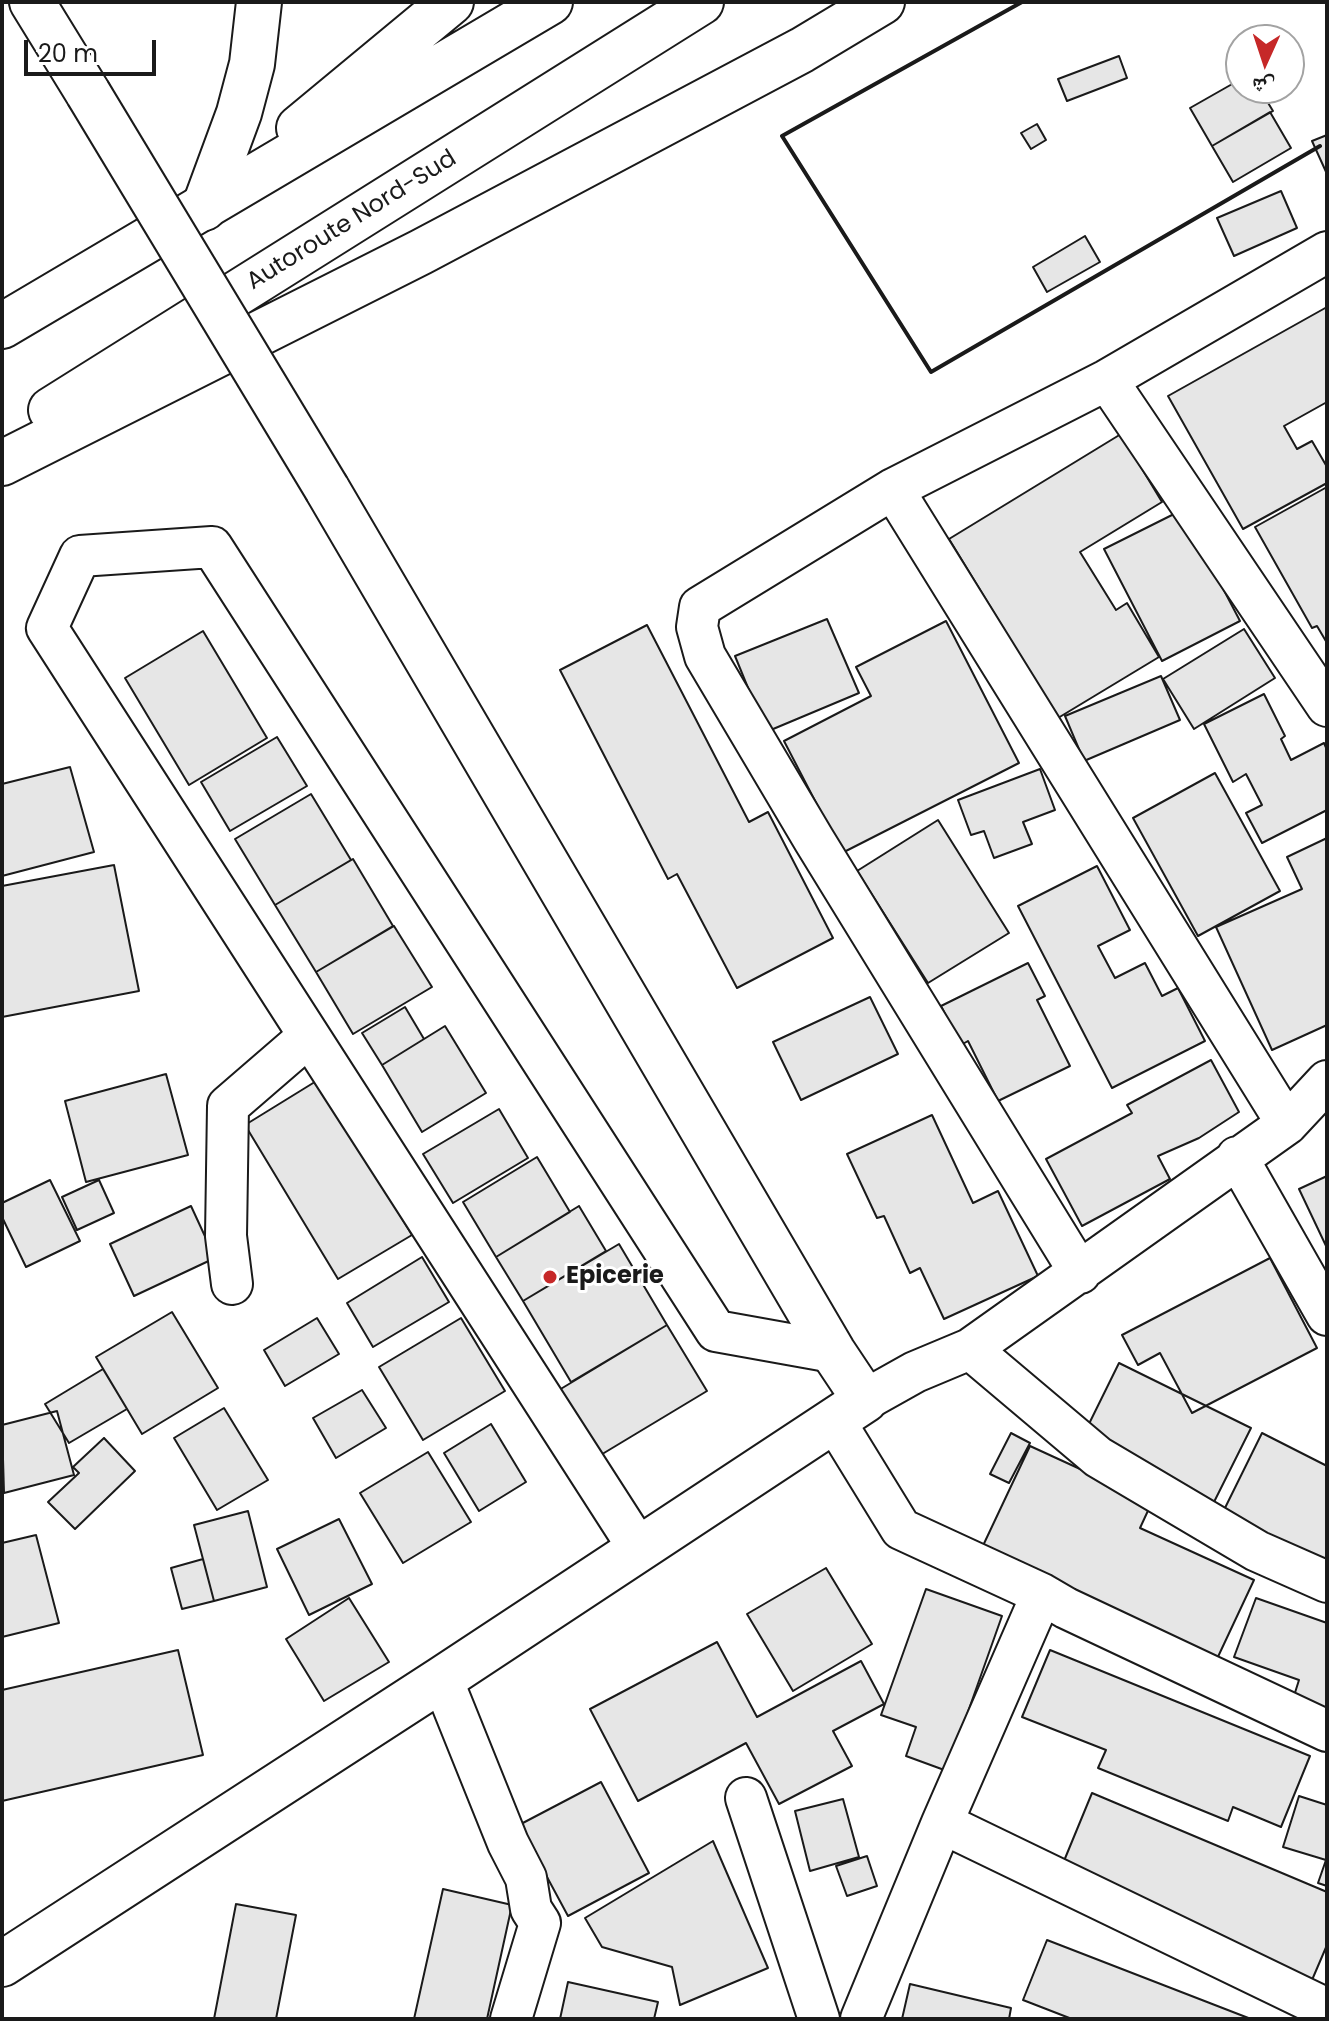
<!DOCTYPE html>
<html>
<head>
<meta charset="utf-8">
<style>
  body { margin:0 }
  #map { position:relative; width:1329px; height:2021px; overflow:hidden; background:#fff; font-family:Poppins,"Noto Naskh Arabic",sans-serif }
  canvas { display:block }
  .frame { position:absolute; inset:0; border:4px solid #1a1a1a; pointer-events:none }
  .north { position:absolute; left:1225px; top:24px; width:80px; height:80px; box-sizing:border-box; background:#fff; border:2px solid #a3a3a3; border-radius:50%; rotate:183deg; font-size:22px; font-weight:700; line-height:32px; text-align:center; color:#1a1a1a }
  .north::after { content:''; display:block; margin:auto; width:28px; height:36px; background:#c62828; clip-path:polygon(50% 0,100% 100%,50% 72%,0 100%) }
  .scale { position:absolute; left:24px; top:40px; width:132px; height:36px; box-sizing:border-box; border:4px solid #1a1a1a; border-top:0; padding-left:10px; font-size:24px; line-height:28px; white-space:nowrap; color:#1a1a1a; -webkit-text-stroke:6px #fff; paint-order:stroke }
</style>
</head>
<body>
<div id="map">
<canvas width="1329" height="2021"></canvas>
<div class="frame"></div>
<div class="north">ش</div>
<div class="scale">20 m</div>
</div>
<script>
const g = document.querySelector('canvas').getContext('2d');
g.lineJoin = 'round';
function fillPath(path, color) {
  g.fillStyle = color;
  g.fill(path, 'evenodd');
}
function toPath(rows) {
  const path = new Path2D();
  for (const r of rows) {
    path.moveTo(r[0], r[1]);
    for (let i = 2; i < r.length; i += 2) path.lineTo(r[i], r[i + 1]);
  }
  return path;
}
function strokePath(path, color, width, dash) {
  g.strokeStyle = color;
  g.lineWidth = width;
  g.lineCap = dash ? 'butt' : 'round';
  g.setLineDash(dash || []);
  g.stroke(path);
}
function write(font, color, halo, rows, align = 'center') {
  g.font = font + ' Poppins,sans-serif';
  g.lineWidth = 6;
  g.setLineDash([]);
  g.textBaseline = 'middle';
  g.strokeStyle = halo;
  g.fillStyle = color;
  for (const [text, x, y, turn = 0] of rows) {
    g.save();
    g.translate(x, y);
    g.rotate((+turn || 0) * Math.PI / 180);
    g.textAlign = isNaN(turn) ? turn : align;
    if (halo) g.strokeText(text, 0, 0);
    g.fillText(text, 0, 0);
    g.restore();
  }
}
const building = toPath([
  [1119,56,1127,78,1067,101,1058,79,1119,56],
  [1241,79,1241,88,1259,88,1273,111,1212,146,1190,108,1241,79],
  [1270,112,1291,148,1233,182,1212,146,1270,112],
  [1037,124,1046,140,1031,149,1021,133,1037,124],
  [1327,135,1327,174,1312,141,1327,135],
  [1281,191,1297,228,1234,256,1217,218,1281,191],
  [1085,236,1100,262,1047,292,1033,267,1085,236],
  [1327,307,1327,402,1284,426,1297,449,1312,441,1327,467,1327,483,1243,529,1168,396,1327,307],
  [1121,434,1162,502,1080,552,1116,610,1127,603,1159,657,1058,718,949,539,1121,434],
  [1327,487,1327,643,1317,626,1312,628,1255,527,1327,487],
  [1182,510,1240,621,1162,661,1104,549,1182,510],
  [827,619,859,693,766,732,735,656,827,619],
  [946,621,1019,763,842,853,784,741,871,696,856,667,946,621],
  [647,625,749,822,768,812,833,938,737,988,677,874,668,879,560,670,647,625],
  [1244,629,1275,678,1194,729,1163,679,1244,629],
  [203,631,267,738,189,785,125,678,203,631],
  [1161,676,1180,720,1084,761,1065,716,1161,676],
  [1264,694,1285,736,1281,739,1291,760,1324,743,1327,750,1327,810,1262,843,1246,813,1262,805,1246,774,1233,782,1204,724,1264,694],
  [277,737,307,786,230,831,201,782,277,737],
  [70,767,94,852,2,876,2,784,70,767],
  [1040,769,1055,810,1023,822,1032,844,994,858,984,831,971,835,958,800,1040,769],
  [1215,773,1280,891,1198,936,1133,818,1215,773],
  [311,794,351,860,275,905,235,839,311,794],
  [938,820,1009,933,928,983,857,871,938,820],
  [1327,838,1327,1025,1272,1050,1216,927,1302,889,1287,857,1327,838],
  [353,859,393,926,316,972,275,905,353,859],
  [114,865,139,991,2,1017,2,886,114,865],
  [1097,866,1130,930,1098,946,1115,978,1145,963,1162,996,1178,988,1205,1041,1112,1088,1018,906,1097,866],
  [394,926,432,987,353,1034,316,972,394,926],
  [1028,963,1045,996,1037,1000,1070,1066,998,1101,968,1041,961,1045,941,1006,1028,963],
  [870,997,898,1054,801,1100,773,1042,870,997],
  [405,1007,424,1039,382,1065,362,1033,405,1007],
  [445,1026,486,1093,422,1132,382,1065,445,1026],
  [1211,1060,1239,1112,1199,1138,1158,1156,1170,1179,1082,1226,1046,1159,1132,1113,1127,1105,1211,1060],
  [166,1074,188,1155,86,1182,65,1101,166,1074],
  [318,1080,412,1235,338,1279,245,1125,318,1080],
  [499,1109,528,1158,453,1203,423,1154,499,1109],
  [932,1115,973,1203,998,1191,1038,1276,944,1319,920,1268,910,1273,884,1216,877,1218,847,1154,932,1115],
  [537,1157,570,1212,496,1257,463,1202,537,1157],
  [1327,1176,1327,1248,1299,1189,1327,1176],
  [50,1180,80,1241,26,1267,2,1217,2,1203,50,1180],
  [99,1180,114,1213,77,1230,62,1197,99,1180],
  [191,1206,215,1258,134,1296,110,1244,191,1206],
  [579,1206,606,1251,523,1301,496,1257,579,1206],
  [619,1244,667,1325,571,1382,523,1301,619,1244],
  [422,1257,449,1302,373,1347,347,1303,422,1257],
  [1270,1258,1317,1348,1192,1413,1160,1353,1138,1365,1122,1335,1270,1258],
  [172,1312,218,1388,142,1434,96,1357,172,1312],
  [317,1318,339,1354,285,1386,264,1350,317,1318],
  [461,1318,505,1391,423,1440,379,1367,461,1318],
  [667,1325,707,1391,599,1456,559,1390,667,1325],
  [1119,1363,1251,1428,1212,1506,1082,1438,1119,1363],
  [103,1369,127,1409,69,1443,45,1404,103,1369],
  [362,1390,386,1428,336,1458,313,1418,362,1390],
  [224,1408,268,1480,217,1510,174,1438,224,1408],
  [57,1411,74,1475,4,1493,2,1425,57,1411],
  [491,1424,526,1482,479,1511,444,1453,491,1424],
  [1011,1433,1030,1443,1009,1483,990,1474,1011,1433],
  [1262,1433,1327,1466,1327,1565,1222,1514,1262,1433],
  [104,1438,135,1471,75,1529,48,1502,79,1473,73,1467,104,1438],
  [1030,1446,1152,1502,1140,1528,1254,1580,1216,1661,980,1552,1030,1446],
  [428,1452,471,1522,403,1563,360,1493,428,1452],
  [248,1511,267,1587,214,1601,194,1525,248,1511],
  [339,1519,372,1584,309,1615,277,1549,339,1519],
  [36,1535,59,1623,2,1637,2,1543,36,1535],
  [203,1559,214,1601,182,1609,171,1568,203,1559],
  [826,1568,872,1644,793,1691,747,1614,826,1568],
  [926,1589,1002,1616,947,1771,906,1756,916,1727,881,1715,926,1589],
  [349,1598,389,1662,324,1701,286,1639,349,1598],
  [1256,1598,1327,1623,1327,1711,1293,1699,1299,1680,1234,1657,1256,1598],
  [717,1642,757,1717,861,1661,884,1704,833,1731,852,1766,779,1804,746,1743,638,1801,590,1709,717,1642],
  [178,1650,203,1755,2,1801,2,1690,178,1650],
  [1050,1650,1310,1756,1281,1827,1233,1807,1228,1821,1098,1768,1106,1750,1022,1717,1050,1650],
  [601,1782,649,1873,568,1916,519,1825,601,1782],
  [1092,1793,1327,1892,1327,1945,1309,1987,1059,1873,1092,1793],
  [1299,1796,1327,1805,1327,1886,1318,1883,1326,1860,1283,1847,1299,1796],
  [843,1799,859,1857,810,1871,795,1811,843,1799],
  [713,1841,768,1968,680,2005,672,1967,602,1947,585,1918,713,1841],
  [867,1856,877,1886,847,1896,836,1866,867,1856],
  [443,1889,512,1905,487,2019,414,2019,443,1889],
  [236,1904,296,1915,276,2019,214,2019,236,1904],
  [1047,1940,1251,2019,1072,2019,1023,2000,1047,1940],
  [568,1982,658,2002,654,2019,560,2019,568,1982],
  [910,1984,1011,2008,1009,2019,902,2019,910,1984]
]);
const street = toPath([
  [1107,380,1327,706],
  [893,489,1287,1124],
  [1237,1157,1327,1315],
  [1080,1273,814,840,705,656,697,627,700,607,893,489,1107,380,1327,252],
  [232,1284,226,1236,228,1106,309,1036],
  [970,1349,1098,1457,1257,1551,1327,1582],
  [865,1400,915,1372,970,1349,1287,1124,1327,1081],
  [834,1420,901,1529,1042,1594],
  [639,1549,47,628,80,556,212,547,716,1331,833,1352],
  [442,1679,508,1843,526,1878,531,1909,540,1923,511,2019],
  [746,1798,819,2019],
  [942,1823,1327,2009],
  [861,2019,942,1823,1042,1594,1066,1608,1327,1731]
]);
const secondary = toPath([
  [32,2,88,93],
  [204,208,239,113,252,64,259,2],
  [2,1964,442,1679,865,1400,833,1352,327,489]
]);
const highway = toPath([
  [299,128,451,2],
  [2,326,550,2],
  [51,410,701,2],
  [2,463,421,252,802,50,882,2]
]);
const secondaryBridge = toPath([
  [88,93,327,489]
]);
const wall = toPath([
  [1022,2,782,136,931,372,1320,146]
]);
const markers = [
  [550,1277,8,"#c62828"]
];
const streetNames = [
  ["Autoroute Nord-Sud",352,221,-32]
];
const poiNames = [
  ["Epicerie",566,1277]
];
fillPath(building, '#e6e6e6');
strokePath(building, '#1a1a1a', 2);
strokePath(street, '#1a1a1a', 44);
strokePath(secondary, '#1a1a1a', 48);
strokePath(highway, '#1a1a1a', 48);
strokePath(street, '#fff', 40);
strokePath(secondary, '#fff', 44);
strokePath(highway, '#fff', 44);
strokePath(secondaryBridge, '#1a1a1a', 48, []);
strokePath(secondaryBridge, '#fff', 44);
strokePath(wall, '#1a1a1a', 4);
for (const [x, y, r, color] of markers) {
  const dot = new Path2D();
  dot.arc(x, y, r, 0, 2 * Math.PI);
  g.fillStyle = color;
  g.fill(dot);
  strokePath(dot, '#fff', 3);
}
write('24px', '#1a1a1a', '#fff', streetNames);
write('bold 24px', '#1a1a1a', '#fff', poiNames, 'left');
</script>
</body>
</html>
